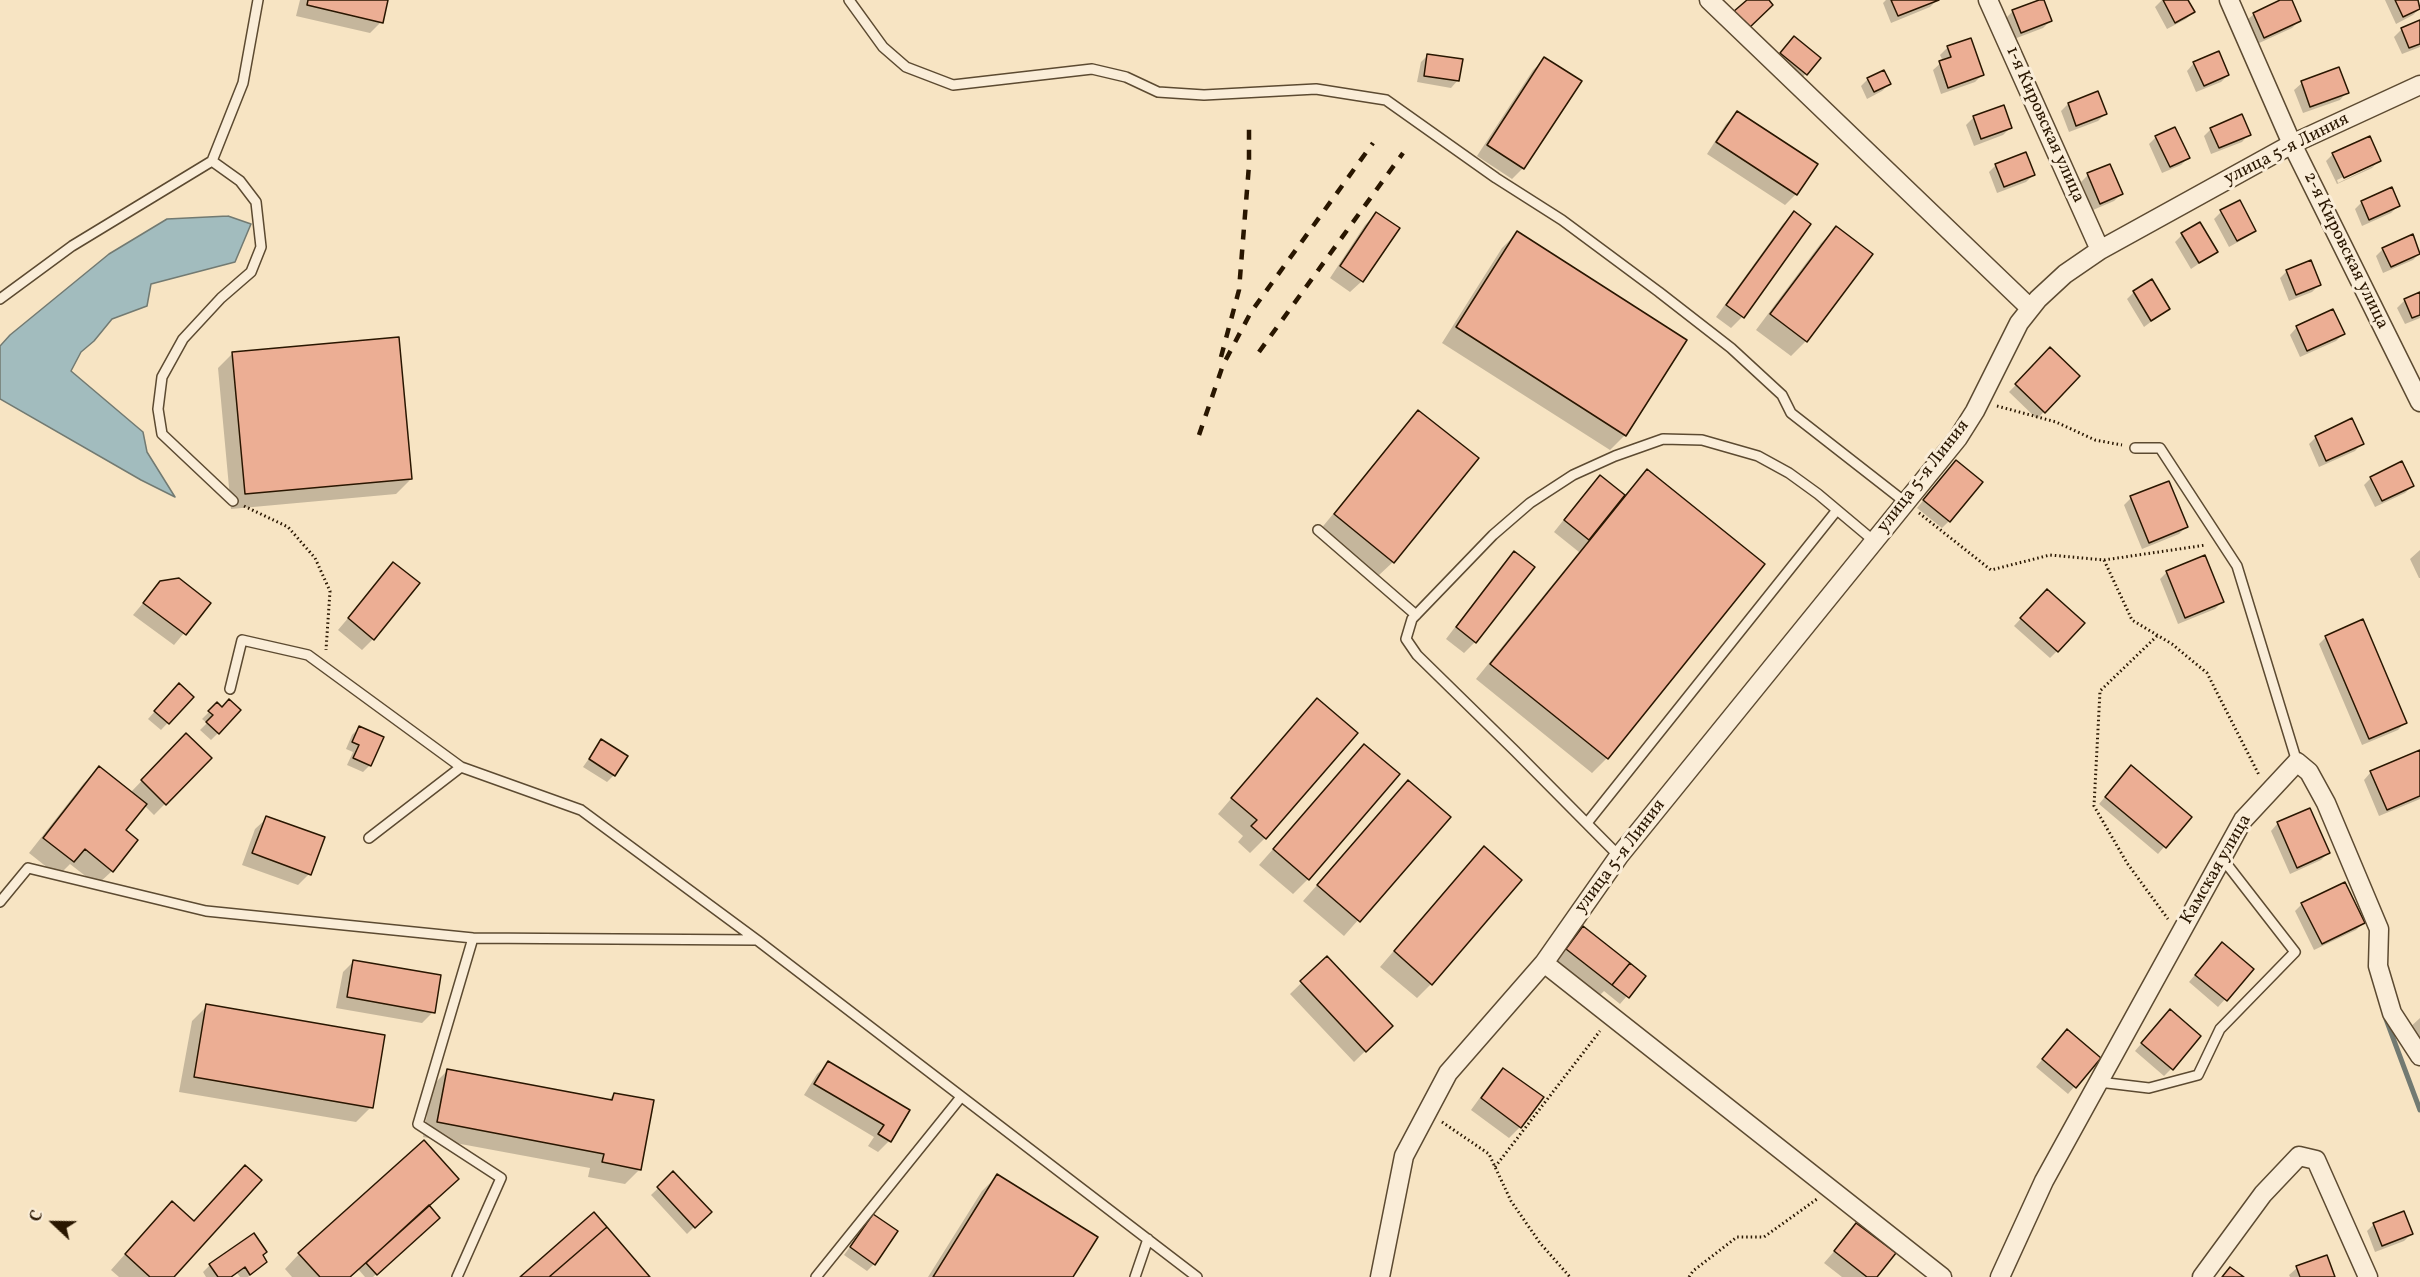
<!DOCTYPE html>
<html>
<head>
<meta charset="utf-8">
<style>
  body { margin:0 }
  #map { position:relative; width:2420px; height:1277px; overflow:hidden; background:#f7e4c3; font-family:Vollkorn,serif }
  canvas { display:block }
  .north { position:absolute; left:24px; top:1193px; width:60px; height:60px; -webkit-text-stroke:4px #faedd8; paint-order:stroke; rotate:292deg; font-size:16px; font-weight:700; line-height:24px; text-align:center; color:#291600 }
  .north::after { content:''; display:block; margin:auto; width:21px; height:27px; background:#291600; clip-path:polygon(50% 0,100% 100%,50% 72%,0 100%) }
</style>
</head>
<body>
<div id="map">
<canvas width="2420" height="1277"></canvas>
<div class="north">С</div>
</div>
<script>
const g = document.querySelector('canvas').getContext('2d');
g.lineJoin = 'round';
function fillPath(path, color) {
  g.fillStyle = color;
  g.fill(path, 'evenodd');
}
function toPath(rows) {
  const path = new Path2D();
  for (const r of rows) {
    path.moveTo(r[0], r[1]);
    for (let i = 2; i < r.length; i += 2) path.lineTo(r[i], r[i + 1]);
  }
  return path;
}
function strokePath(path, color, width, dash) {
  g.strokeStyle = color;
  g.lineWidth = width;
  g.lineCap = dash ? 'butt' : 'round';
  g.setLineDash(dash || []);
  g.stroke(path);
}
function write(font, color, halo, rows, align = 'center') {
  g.font = font + ' Vollkorn,serif';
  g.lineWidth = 6;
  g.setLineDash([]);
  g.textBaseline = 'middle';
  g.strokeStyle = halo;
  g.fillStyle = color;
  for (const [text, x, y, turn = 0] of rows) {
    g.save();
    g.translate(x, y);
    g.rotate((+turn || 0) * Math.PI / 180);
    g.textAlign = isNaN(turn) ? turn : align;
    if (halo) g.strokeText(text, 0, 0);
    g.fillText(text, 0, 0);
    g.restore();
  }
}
const water = toPath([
  [228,216,251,224,235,262,151,284,147,306,112,319,94,341,81,352,71,371,143,432,147,452,175,497,141,480,0,399,0,346,10,335,109,254,167,219,228,216]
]);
const shadow = toPath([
  [300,0,386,0,381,22,370,33,296,16],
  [1886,0,1937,0,1930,7,1891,23,1883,3],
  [2162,0,2186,0,2193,12,2186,19,2167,29,2155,7],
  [2284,0,2290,0,2300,20,2292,28,2257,44,2246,21,2254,14],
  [2385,0,2416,0,2420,8,2413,15,2396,24],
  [2013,11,2050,21,2043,28,2014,39,2006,18],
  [2420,22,2420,47,2402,54,2394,37,2402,29],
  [1970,40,1982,75,1975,82,1941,94,1933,70,1943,61,1940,55,1947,48],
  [1787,46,1819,59,1799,81,1774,61],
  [1428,55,1458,80,1451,88,1417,82,1421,62],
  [1545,59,1523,168,1512,179,1477,156,1533,70],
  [2194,63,2228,75,2221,82,2196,92,2187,71],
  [2339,69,2347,92,2340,100,2303,113,2294,90,2302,83],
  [1868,79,1889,84,1882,91,1867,99,1861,86],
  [2068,104,2105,114,2098,121,2069,132,2061,111],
  [2003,107,2010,128,2003,135,1974,146,1966,125,1973,118],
  [1737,113,1796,194,1785,205,1707,154,1726,124],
  [2211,129,2249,134,2242,142,2211,154,2204,136],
  [2156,137,2188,158,2181,165,2162,173,2149,144],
  [2333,154,2379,160,2372,168,2337,184,2326,161],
  [2373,163,2373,166,2338,183,2337,180],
  [1996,165,2033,175,2026,182,1997,193,1989,172],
  [2088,175,2121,194,2114,201,2093,210,2081,182],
  [2362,202,2398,206,2391,213,2362,226,2355,209],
  [2221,212,2254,230,2247,237,2229,247,2214,219],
  [1794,213,1742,317,1731,328,1716,317,1783,224],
  [1376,214,1398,229,1362,281,1350,292,1330,278,1365,225],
  [1836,228,1806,341,1791,356,1756,330,1821,243],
  [1517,233,1685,341,1625,435,1610,450,1442,343,1502,248],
  [2182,235,2216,252,2191,269,2175,242],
  [2413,236,2420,253,2413,260,2383,273,2376,256,2383,249],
  [2287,271,2319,285,2312,292,2289,301,2280,278],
  [2134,292,2168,309,2144,327,2127,299],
  [2420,294,2420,318,2405,324,2397,308,2405,300],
  [2297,327,2343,334,2336,341,2300,357,2290,335],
  [2050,350,2078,376,2037,419,2009,392],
  [233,353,411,479,396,494,231,509,218,368],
  [1419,412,1393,562,1378,576,1320,530,1404,427],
  [2316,437,2362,443,2355,451,2319,467,2309,444],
  [1949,469,1949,521,1942,528,1917,508],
  [1647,471,1763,565,1607,758,1592,773,1476,679,1579,552,1554,532,1589,488,1600,477,1624,496],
  [2371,478,2412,486,2405,493,2375,507,2364,485],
  [2131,498,2186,527,2179,534,2142,549,2124,505],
  [2420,550,2420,578,2419,578,2410,559],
  [1514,553,1475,642,1464,653,1446,639,1503,564],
  [394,564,373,639,362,650,338,630],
  [2167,572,2222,602,2215,609,2178,624,2160,579],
  [160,583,209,603,174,645,133,615],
  [2040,598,2057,651,2050,658,2014,626],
  [2326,637,2405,722,2398,730,2362,745,2319,644],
  [172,692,192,697,161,730,148,719],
  [217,704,222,708,218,733,211,740,200,730,207,723,202,719],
  [1303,715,1265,838,1250,853,1238,842,1243,836,1218,814],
  [360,727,370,765,363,772,347,765,353,752,346,749,352,735],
  [186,735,210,758,154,815,144,805,124,831,112,871,97,885,70,864,58,876,29,853,84,783,99,768,130,793],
  [602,740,614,775,607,782,583,767],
  [1364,746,1308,879,1293,894,1259,865],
  [2420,751,2420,799,2379,816,2364,780,2371,772],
  [2124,774,2190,817,2158,854,2099,804],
  [1408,782,1449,817,1344,936,1303,901],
  [267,818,309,874,298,885,242,865,255,829],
  [2278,823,2328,853,2321,860,2290,874,2271,831],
  [1469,863,1431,984,1417,998,1380,967],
  [2302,904,2363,923,2356,930,2314,950,2295,911],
  [1583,928,1644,976,1620,1004,1604,991,1600,995,1556,961],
  [2215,951,2252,969,2218,1007,2189,982],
  [1327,958,1391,1026,1354,1062,1290,994],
  [354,961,433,1012,422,1023,336,1008,343,972],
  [207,1006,371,1107,356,1122,179,1092,192,1021],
  [2163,1018,2171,1069,2164,1076,2135,1051],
  [2420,1018,2420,1046,2407,1030],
  [2060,1038,2099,1058,2068,1094,2036,1067],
  [829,1063,908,1111,889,1141,878,1152,868,1146,874,1137,804,1095,817,1074],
  [1503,1070,1520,1127,1509,1138,1471,1110,1492,1081],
  [447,1071,608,1101,614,1094,640,1169,625,1184,588,1177,590,1168,423,1137,432,1086],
  [673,1174,709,1212,687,1234,651,1195],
  [997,1176,1071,1277,928,1277,982,1191],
  [428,1206,431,1225,373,1277,365,1277,358,1269,349,1277,292,1277,285,1269,299,1254],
  [873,1216,874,1264,867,1271,844,1255],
  [157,1218,172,1277,119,1277,111,1270],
  [2374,1224,2411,1234,2404,1241,2375,1252,2367,1231],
  [1857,1225,1875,1277,1842,1277,1824,1263],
  [253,1235,266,1262,258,1269,248,1277,240,1277,237,1273,232,1277,206,1277,203,1272,210,1265],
  [2297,1268,2333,1277,2290,1277,2289,1275]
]);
const stream = toPath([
  [2386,1019,2420,1110]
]);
const building = toPath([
  [308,0,388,0,383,23,307,5,308,0],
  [1747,0,1769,0,1773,5,1748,29,1733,12,1747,0],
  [1891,0,1939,0,1898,16,1891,0],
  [2039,0,2044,0,2052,21,2021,33,2012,10,2039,0],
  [2163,0,2188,0,2195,12,2175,23,2163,0],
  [2280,0,2292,0,2301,21,2264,38,2253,13,2280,0],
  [2395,0,2418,0,2420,9,2403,17,2395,0],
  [2420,20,2420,44,2409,48,2401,28,2420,20],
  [1794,36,1821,58,1807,75,1780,53,1794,36],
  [1971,38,1984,75,1948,88,1939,61,1951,57,1947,46,1971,38],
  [2219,51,2229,75,2204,86,2193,62,2219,51],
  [1427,54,1463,59,1459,81,1424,76,1427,54],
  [1544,57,1582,81,1524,169,1487,145,1544,57],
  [2339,67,2349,93,2310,107,2301,81,2339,67],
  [1884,70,1891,84,1874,92,1867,78,1884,70],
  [2098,91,2107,114,2076,126,2068,103,2098,91],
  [2004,105,2012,128,1981,139,1973,116,2004,105],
  [1737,111,1818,164,1797,195,1716,142,1737,111],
  [2242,114,2251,135,2219,148,2210,128,2242,114],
  [2175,127,2190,158,2170,167,2155,136,2175,127],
  [2370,136,2381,161,2344,178,2332,153,2370,136],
  [2026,152,2035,175,2004,187,1995,164,2026,152],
  [2110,164,2123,194,2100,204,2087,173,2110,164],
  [2392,187,2400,206,2369,220,2361,201,2392,187],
  [2240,200,2256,231,2237,241,2220,210,2240,200],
  [1794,211,1811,224,1744,318,1726,305,1794,211],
  [1376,212,1400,228,1363,282,1340,266,1376,212],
  [2200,222,2218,252,2199,263,2181,233,2200,222],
  [1836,226,1873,254,1807,342,1770,314,1836,226],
  [1517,231,1687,340,1626,436,1456,327,1517,231],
  [2413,234,2420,254,2391,267,2382,248,2413,234],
  [2311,260,2321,285,2296,295,2286,270,2311,260],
  [2152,279,2170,309,2151,321,2133,291,2152,279],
  [2420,292,2420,315,2412,318,2404,299,2420,292],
  [2333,309,2345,334,2307,351,2296,326,2333,309],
  [399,337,412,479,245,494,232,352,399,337],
  [2050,347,2080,376,2045,413,2015,384,2050,347],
  [1418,410,1479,458,1394,563,1334,514,1418,410],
  [2352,418,2364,444,2326,461,2315,436,2352,418],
  [1956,460,1983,482,1950,522,1923,500,1956,460],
  [2402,461,2414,486,2382,501,2370,477,2402,461],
  [1647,469,1765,564,1608,759,1490,664,1647,469],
  [1600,475,1625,495,1589,540,1564,520,1600,475],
  [2169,481,2188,527,2149,543,2130,496,2169,481],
  [1514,551,1535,567,1476,643,1456,627,1514,551],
  [2205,555,2224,602,2185,618,2166,571,2205,555],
  [393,562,420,583,374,640,348,618,393,562],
  [179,578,211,603,186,635,143,603,160,581,179,578],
  [2047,589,2085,623,2058,652,2020,618,2047,589],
  [2363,619,2407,723,2369,739,2325,636,2363,619],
  [179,683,194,697,169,724,154,711,179,683],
  [1317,698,1358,733,1266,839,1251,826,1257,820,1231,798,1317,698],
  [229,699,241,710,219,734,206,722,213,715,208,711,217,702,222,707,229,699],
  [359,726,384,737,371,766,353,758,359,745,352,742,359,726],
  [186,733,212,758,166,805,141,780,186,733],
  [601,739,628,756,615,776,589,759,601,739],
  [1364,744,1400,774,1309,880,1273,849,1364,744],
  [2420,750,2420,796,2387,810,2370,771,2420,750],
  [2131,765,2192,817,2166,848,2105,797,2131,765],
  [99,766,147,804,126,830,138,840,113,872,85,849,74,862,43,838,99,766],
  [1408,780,1451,817,1360,922,1317,885,1408,780],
  [2310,808,2330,853,2297,868,2277,822,2310,808],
  [266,816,325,837,311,875,252,853,266,816],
  [1484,846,1522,880,1432,985,1394,951,1484,846],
  [2345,882,2365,923,2322,944,2301,903,2345,882],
  [1583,926,1630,963,1612,985,1566,949,1583,926],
  [2222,942,2254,969,2227,1001,2195,975,2222,942],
  [1327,956,1393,1026,1366,1052,1300,981,1327,956],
  [353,960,441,975,435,1013,347,997,353,960],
  [1630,963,1646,976,1629,998,1612,985,1630,963],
  [206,1004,385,1035,373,1108,194,1077,206,1004],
  [2170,1009,2201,1036,2173,1070,2141,1043,2170,1009],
  [2067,1029,2101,1058,2076,1088,2042,1059,2067,1029],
  [828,1061,910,1110,891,1142,878,1134,884,1125,814,1084,828,1061],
  [1503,1068,1544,1097,1521,1128,1481,1098,1503,1068],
  [447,1069,612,1100,614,1093,654,1100,641,1170,602,1162,604,1154,437,1122,447,1069],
  [424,1140,459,1179,350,1277,320,1277,298,1253,424,1140],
  [245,1165,262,1180,174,1277,150,1277,125,1254,172,1201,194,1221,245,1165],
  [673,1171,712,1212,695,1228,657,1187,673,1171],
  [997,1174,1098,1237,1073,1277,933,1277,997,1174],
  [429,1205,440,1218,377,1275,366,1263,429,1205],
  [2404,1211,2413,1234,2382,1246,2373,1223,2404,1211],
  [594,1212,607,1227,549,1277,520,1277,594,1212],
  [873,1214,898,1231,875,1265,850,1247,873,1214],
  [1856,1223,1896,1253,1877,1277,1867,1277,1834,1251,1856,1223],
  [607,1227,650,1277,549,1277,607,1227],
  [254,1233,267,1252,263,1255,267,1262,250,1275,245,1267,231,1277,218,1277,209,1264,254,1233],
  [2327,1255,2335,1277,2300,1277,2296,1266,2327,1255],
  [2230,1267,2244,1277,2222,1277,2230,1267]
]);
const path = toPath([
  [1997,406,2056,422,2095,440,2122,445],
  [244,506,288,527,315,558,330,591,326,650],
  [1919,513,1991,570,2050,555,2104,560,2132,620,2172,644,2207,673,2259,775],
  [2104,560,2206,545],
  [2157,636,2100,691,2094,806,2127,863,2168,919],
  [1442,1122,1489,1154,1511,1201,1540,1243,1570,1277],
  [1495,1167,1600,1031],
  [1689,1277,1693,1271,1737,1237,1764,1237,1817,1199]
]);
const service = toPath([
  [849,0,883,47,906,67,953,85,1092,69,1126,77,1158,92,1204,95,1316,89,1386,100,1496,178,1562,220,1659,292,1731,348,1782,395,1791,413,1905,502],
  [212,161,240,181,256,202,261,247,251,272,221,298,183,339,162,377,158,409,162,434,233,501],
  [0,299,72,246,212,161,243,83,258,0],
  [2135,448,2160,448,2237,566,2297,762],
  [1318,530,1416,615],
  [230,689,242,640,308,655,461,767],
  [1587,823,1837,510],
  [369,838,461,767,581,810,757,940],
  [1619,856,1515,751,1417,655,1406,639,1412,619,1493,535,1530,503,1573,475,1615,456,1663,439,1702,440,1758,456,1789,473,1818,494,1874,541],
  [0,902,28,868,206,911,473,938,757,940,1197,1277],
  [2099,1082,2149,1088,2198,1075,2220,1029,2295,952,2222,858],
  [457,1277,501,1178,418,1124,473,938],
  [816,1277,961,1097],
  [1135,1277,1148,1239]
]);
const minor = toPath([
  [1709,0,2030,308],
  [1988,0,2100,250],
  [2229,0,2292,144,2420,402],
  [1544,963,1942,1277],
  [1380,1277,1404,1156,1448,1073,1544,963,1619,856,1958,438,1975,411,2019,323,2038,299,2065,274,2100,250,2292,144,2420,85],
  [2000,1277,2044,1181,2243,820,2297,762,2309,772,2326,803,2379,929,2378,966,2392,1013,2420,1056],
  [2202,1277,2263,1194,2299,1156,2316,1160,2368,1277]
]);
const rail = toPath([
  [1259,352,1403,153],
  [1221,357,1239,290,1249,165,1249,129],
  [1199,435,1223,365,1251,312,1373,143]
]);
const streetNames = [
  ["1-я Кировская улица",2044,125,66],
  ["улица 5-я Линия",2287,150,-27],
  ["2-я Кировская улица",2345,251,64],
  ["улица 5-я Линия",1924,477,-52],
  ["улица 5-я Линия",1621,857,-53],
  ["Камская улица",2217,870,-60]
];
fillPath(water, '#a2bcbe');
strokePath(water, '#727a72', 1.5);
fillPath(shadow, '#0003');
strokePath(stream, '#727a72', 5);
fillPath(building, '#ecae94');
strokePath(building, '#291600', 1.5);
strokePath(service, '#5c4a31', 12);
strokePath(minor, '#5c4a31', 21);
strokePath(path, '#291600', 3, [1.5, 3]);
strokePath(service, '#faedd8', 9);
strokePath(minor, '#faedd8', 18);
strokePath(rail, '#291600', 4.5, [10, 10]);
write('18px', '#291600', '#faedd8', streetNames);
</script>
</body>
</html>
